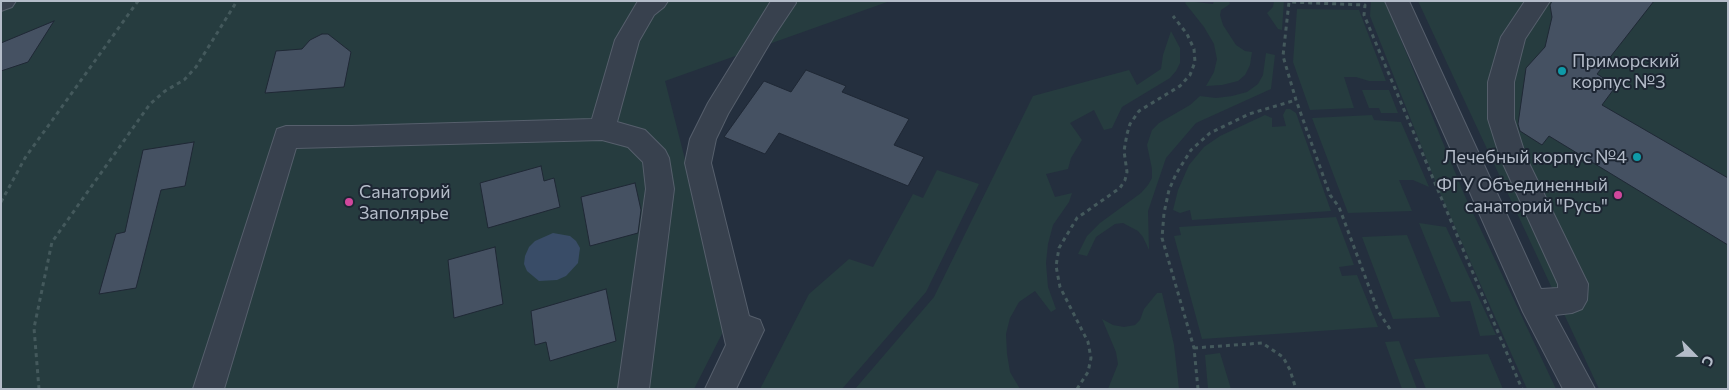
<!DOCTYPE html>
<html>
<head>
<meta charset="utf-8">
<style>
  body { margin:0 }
  #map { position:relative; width:1729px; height:390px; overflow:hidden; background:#242f3e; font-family:Commissioner,sans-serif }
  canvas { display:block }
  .frame { position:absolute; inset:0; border:2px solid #b4bcc9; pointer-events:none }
  .north { position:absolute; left:1669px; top:330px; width:50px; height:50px; -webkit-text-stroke:4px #1d2633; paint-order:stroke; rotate:113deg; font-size:14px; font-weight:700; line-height:20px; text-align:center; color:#b4bcc9 }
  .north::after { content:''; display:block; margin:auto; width:18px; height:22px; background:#b4bcc9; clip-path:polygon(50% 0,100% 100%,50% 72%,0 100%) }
</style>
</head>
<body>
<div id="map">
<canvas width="1729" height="390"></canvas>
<div class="frame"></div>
<div class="north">С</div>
</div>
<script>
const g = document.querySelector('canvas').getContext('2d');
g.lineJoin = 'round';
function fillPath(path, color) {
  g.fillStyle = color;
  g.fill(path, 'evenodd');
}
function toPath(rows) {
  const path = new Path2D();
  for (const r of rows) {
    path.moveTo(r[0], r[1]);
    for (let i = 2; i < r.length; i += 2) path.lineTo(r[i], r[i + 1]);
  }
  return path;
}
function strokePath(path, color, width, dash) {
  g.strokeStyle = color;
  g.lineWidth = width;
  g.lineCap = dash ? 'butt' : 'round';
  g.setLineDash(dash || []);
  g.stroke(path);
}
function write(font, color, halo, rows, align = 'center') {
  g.font = font + ' Commissioner,sans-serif';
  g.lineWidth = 4;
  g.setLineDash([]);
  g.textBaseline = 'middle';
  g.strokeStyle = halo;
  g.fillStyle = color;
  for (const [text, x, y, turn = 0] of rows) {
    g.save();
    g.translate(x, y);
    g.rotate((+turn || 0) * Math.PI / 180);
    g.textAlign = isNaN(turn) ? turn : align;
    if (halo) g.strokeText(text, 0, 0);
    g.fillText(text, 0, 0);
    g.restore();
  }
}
const green = toPath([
  [1,1,890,1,665,81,727,324,694,389,1,389],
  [1187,1,1213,4,1214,1,1229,1,1230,4,1221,10,1220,15,1223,25,1236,45,1245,51,1252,52,1250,65,1245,75,1238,81,1222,85,1206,86,1214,72,1217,59,1214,44,1204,27,1185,3],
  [1274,1,1284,1,1282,30,1278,29,1267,13,1273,7],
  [1371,1,1385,1,1464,194,1556,389,1527,389,1439,191,1370,16],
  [1418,1,1728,1,1728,389,1599,389],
  [1297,9,1359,10,1386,81,1369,81,1356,77,1344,77,1354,108,1310,110,1293,62],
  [1171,31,1180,48,1180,63,1176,71,1170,78,1122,107,1112,128,1104,130,1094,110,1070,123,1082,140,1071,158,1068,169,1046,174,1055,197,1072,193,1069,202,1053,225,1048,244,1046,263,1048,287,1056,309,1051,312,1035,291,1019,302,1010,318,1006,334,1007,354,1010,372,1020,389,855,389,934,297,1033,96,1129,70,1137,85,1161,69,1163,55],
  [1266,53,1275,55,1271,89,1196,123,1166,158,1148,211,1149,250,1143,237,1138,231,1123,223,1115,224,1096,237,1087,256,1078,254,1087,236,1100,223,1141,193,1148,185,1152,178,1152,169,1147,145,1152,130,1159,123,1190,105,1200,96,1216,98,1232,96,1247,92,1258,84,1263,75],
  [1362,90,1389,90,1398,113,1381,113,1379,108,1369,108],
  [1286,109,1290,109,1296,113,1331,211,1192,220,1190,210,1180,213,1173,210,1178,190,1189,165,1204,147,1220,136,1265,115,1272,118,1272,127,1286,126,1283,115],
  [1372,115,1374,120,1401,122,1429,187,1413,180,1399,180,1412,211,1348,213,1312,118],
  [937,170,979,184,926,292,842,389,760,389,809,294,849,259,873,267,913,194,923,198],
  [1336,217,1354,265,1339,267,1342,276,1357,275,1378,327,1202,339,1174,236,1181,235,1179,227],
  [1419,223,1446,227,1496,335,1480,336,1470,301,1451,302],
  [1407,235,1440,317,1393,319,1362,237],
  [1157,293,1162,293,1174,345,1179,389,1108,389,1118,364,1116,352,1102,319,1113,325,1124,327,1135,325,1140,320,1144,309],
  [1399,341,1417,389,1402,389,1385,342],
  [1220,353,1231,389,1208,389,1205,355],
  [1488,354,1503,389,1426,389,1414,359]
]);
const water = toPath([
  [553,233,570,236,576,241,580,248,578,263,566,276,557,280,539,281,527,271,524,264,525,256,529,247,535,241]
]);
const building = toPath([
  [1552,1,1654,1,1597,74,1616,86,1602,105,1728,178,1728,245,1549,136,1542,145,1520,131,1518,124,1526,68,1545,47,1552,17,1550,5,1552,1],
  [54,21,28,62,1,71,1,43,54,21],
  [322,34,328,34,351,52,344,87,265,93,276,51,302,49,310,40,322,34],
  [806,70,846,86,842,92,909,119,894,145,924,157,908,186,779,133,765,154,724,137,764,81,791,92,806,70],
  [194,142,185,186,161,190,136,288,99,294,116,234,125,232,143,150,194,142],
  [541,166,544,181,554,178,560,207,488,228,480,183,541,166],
  [635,183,641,210,638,233,590,246,581,197,635,183],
  [495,247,503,304,454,318,448,260,495,247],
  [606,289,616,341,550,361,546,342,535,345,531,311,606,289]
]);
const path = toPath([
  [1,202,25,158,138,1],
  [1390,329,1378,311,1339,207,1330,195,1296,100,1283,56,1289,2,1365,5,1364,15,1522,389],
  [1194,348,1262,343,1283,357,1290,370,1296,389],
  [39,389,34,328,52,242,150,104,165,91,184,80,196,67,237,1],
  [1077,389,1088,372,1091,358,1088,342,1060,287,1056,266,1059,248,1077,218,1120,188,1125,180,1127,172,1124,151,1127,134,1130,124,1139,111,1180,86,1190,75,1195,62,1194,49,1187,34,1173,16],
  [1198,389,1194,348,1162,238,1164,213,1169,190,1176,174,1191,150,1210,133,1249,114,1296,100]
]);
const minor = toPath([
  [1,1,16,1,12,7,1,11,1,1],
  [638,1,668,1,664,7,654,15,639,41,617,122,645,130,665,150,669,158,674,189,649,389,618,389,646,189,643,162,628,147,602,140,296,148,224,389,193,389,277,129,286,126,352,126,592,119,615,40,638,1],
  [771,1,795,1,796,3,774,36,728,114,716,139,711,163,749,316,760,320,764,330,736,389,705,389,726,345,685,163,690,139,708,103,771,1],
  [1385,1,1409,1,1541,289,1558,288,1558,284,1500,157,1488,119,1488,82,1501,37,1525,1,1550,1,1525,39,1514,82,1514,119,1526,157,1588,284,1587,300,1582,309,1572,313,1555,315,1595,389,1563,389,1523,312,1385,1]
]);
const markers = [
  [1562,71,5,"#0f9aa8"],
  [1637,157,5,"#0f9aa8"],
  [1618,195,5,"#d1479c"],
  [349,202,5,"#d1479c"]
];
const poiNames = [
  ["Приморский",1572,61],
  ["корпус №3",1572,82],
  ["Лечебный корпус №4",1627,157,"right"],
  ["ФГУ Объединенный",1608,185,"right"],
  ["санаторий \"Русь\"",1608,206,"right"],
  ["Санаторий",359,192],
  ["Заполярье",359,213]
];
fillPath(green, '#263c3f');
fillPath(water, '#394c67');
fillPath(building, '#455162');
strokePath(building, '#1f2835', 1);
strokePath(minor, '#565f6c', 2);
strokePath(path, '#44595c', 3, [4, 4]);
fillPath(minor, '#38414e');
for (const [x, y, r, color] of markers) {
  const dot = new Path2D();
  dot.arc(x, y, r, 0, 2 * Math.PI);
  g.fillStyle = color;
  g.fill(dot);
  strokePath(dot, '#1d2633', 2);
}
write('18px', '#b4bcc9', '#1d2633', poiNames, 'left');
</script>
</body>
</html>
